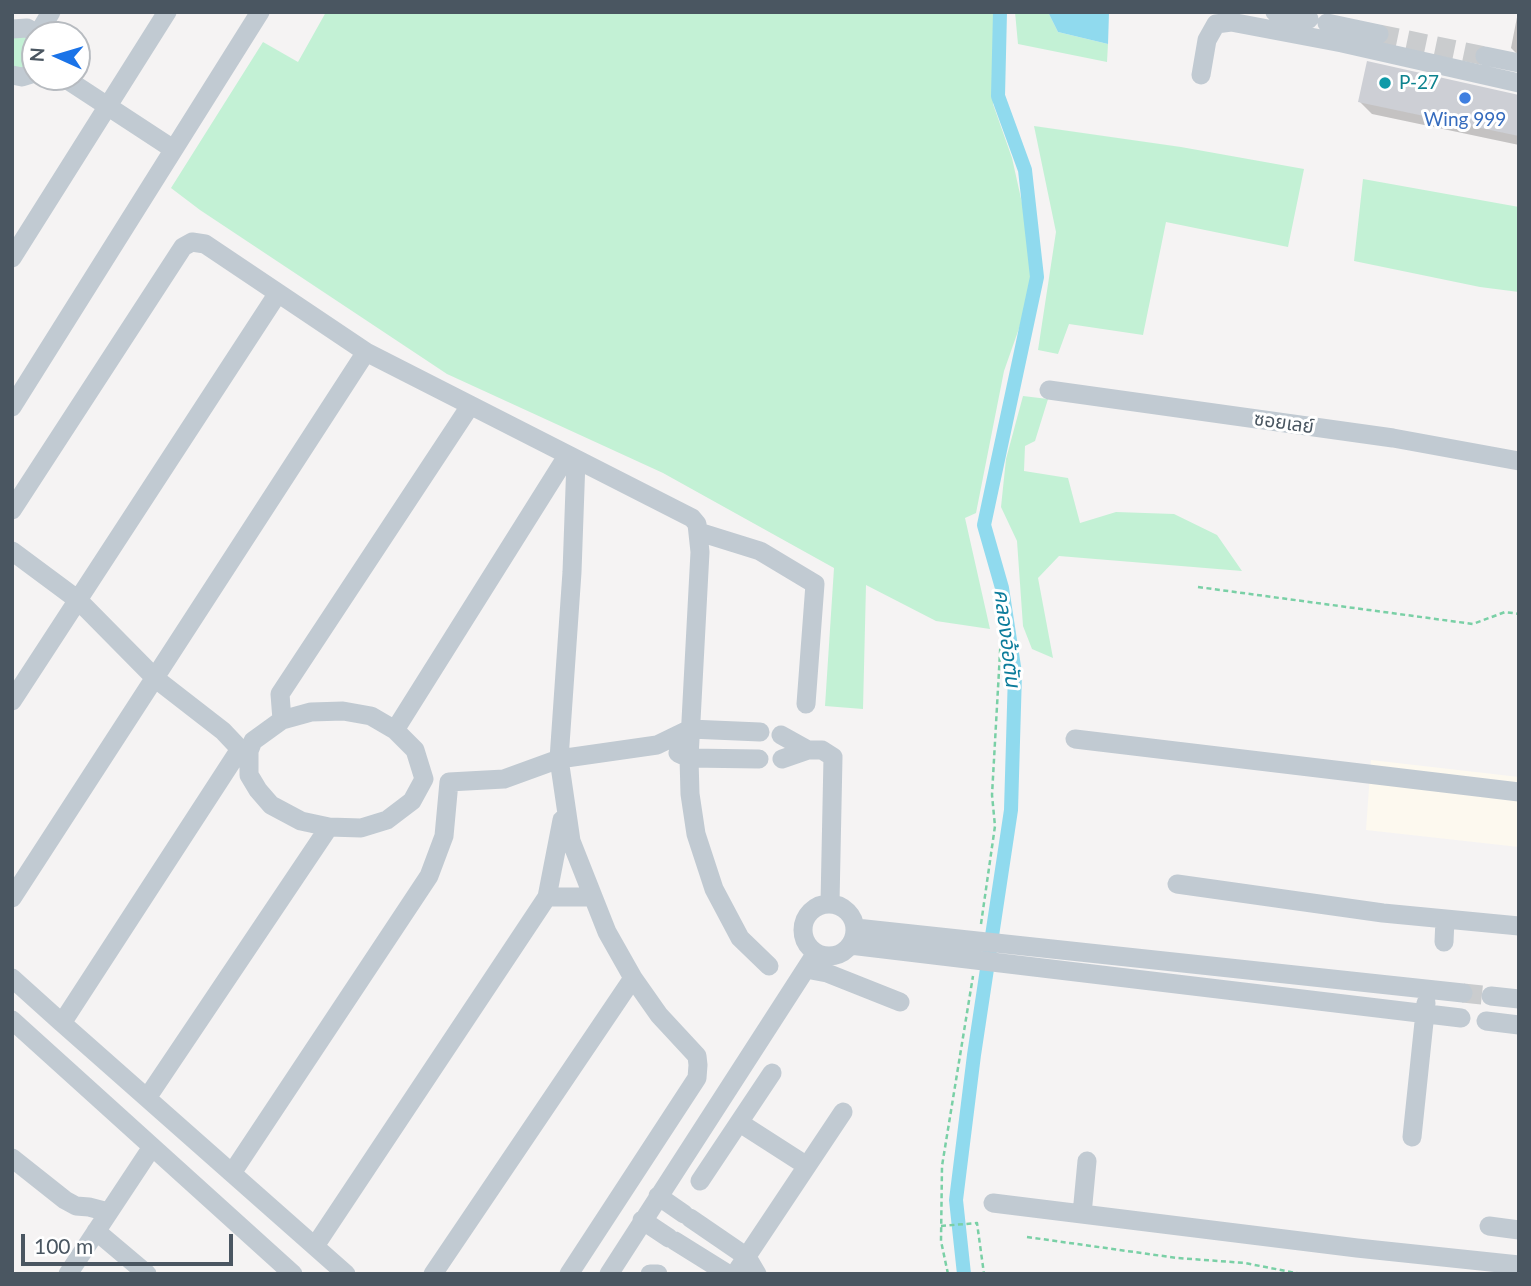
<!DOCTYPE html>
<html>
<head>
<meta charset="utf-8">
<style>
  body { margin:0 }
  #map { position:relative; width:1531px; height:1286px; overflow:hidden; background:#f5f3f3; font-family:Lato,sans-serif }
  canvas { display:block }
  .frame { position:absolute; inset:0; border:14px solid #4a5661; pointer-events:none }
  .north { position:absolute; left:21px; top:21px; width:70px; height:70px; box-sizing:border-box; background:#fff; border:2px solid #b7bbc0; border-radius:50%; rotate:274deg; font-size:19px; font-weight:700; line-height:28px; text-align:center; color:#4a5661 }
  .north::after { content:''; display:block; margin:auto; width:24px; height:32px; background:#1a73e8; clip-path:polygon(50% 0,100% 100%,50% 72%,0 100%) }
  .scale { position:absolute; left:21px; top:1234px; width:212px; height:32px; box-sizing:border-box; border:4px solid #4a5661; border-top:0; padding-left:9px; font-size:21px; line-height:24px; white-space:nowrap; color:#4a5661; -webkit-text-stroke:5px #fff; paint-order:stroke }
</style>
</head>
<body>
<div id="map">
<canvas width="1531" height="1286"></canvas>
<div class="frame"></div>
<div class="north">N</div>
<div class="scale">100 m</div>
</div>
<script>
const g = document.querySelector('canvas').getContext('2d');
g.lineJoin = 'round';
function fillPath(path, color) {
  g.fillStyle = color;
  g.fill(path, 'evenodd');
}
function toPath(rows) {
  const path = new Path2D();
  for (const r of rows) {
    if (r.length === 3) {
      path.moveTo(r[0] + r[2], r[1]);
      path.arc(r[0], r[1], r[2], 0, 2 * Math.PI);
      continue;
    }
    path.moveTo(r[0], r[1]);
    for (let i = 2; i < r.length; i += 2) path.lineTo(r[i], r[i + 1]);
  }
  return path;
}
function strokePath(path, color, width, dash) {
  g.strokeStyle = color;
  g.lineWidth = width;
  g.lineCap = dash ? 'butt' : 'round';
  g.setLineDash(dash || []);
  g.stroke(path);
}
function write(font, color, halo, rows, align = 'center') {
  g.font = font + ' Lato,"Noto Sans Thai",sans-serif';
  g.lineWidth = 6;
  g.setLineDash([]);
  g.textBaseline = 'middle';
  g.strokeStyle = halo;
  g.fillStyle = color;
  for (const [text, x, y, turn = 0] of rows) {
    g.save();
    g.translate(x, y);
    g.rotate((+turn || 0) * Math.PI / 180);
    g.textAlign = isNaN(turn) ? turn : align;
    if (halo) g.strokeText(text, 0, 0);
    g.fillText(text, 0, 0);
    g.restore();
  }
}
const commercial = toPath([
  [1371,760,1519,777,1519,847,1366,830]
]);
const green = toPath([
  [326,12,993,12,993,104,1012,158,1026,221,1032,284,1023,317,1004,371,976,513,965,518,990,629,936,621,866,585,863,709,825,706,834,568,663,473,447,374,200,210,171,188,263,42,298,62],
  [1015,12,1048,12,1058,32,1108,44,1107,62,1018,44],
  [12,36,35,38,35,64,28,69,12,67],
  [1034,126,1181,147,1304,169,1288,247,1166,222,1143,335,1069,324,1058,354,1038,350,1056,232],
  [1363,179,1519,207,1519,292,1480,287,1354,261],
  [1023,396,1048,399,1035,441,1025,446,1024,471,1068,478,1080,523,1116,512,1174,514,1217,535,1242,571,1059,556,1038,578,1053,658,1032,649,1023,626,1017,541,1001,507,1006,459]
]);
const water = toPath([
  [1048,12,1109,12,1108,44,1058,32]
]);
const shadow = toPath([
  [1518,12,1519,12,1519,56,1511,48],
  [1519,96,1519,145,1372,114,1360,102]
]);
const canal = toPath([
  [964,1274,956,1200,974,1055,1011,810,1015,673,1002,588,984,525,1037,277,1025,170,998,96,1000,12]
]);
const building = toPath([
  [1367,61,1519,95,1519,136,1358,102]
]);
const minorTunnel = toPath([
  [1379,34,1485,56],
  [1463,993,1491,996]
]);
const path = toPath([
  [1198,587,1473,624,1505,612,1519,614],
  [981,924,995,826,992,795,1001,635],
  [941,1226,977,1223,984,1274],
  [1027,1237,1177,1258,1245,1263,1301,1274],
  [948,1274,941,1241,942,1166,973,976]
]);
const minor = toPath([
  [1275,12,1309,19],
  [1327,23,1379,34],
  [12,29,27,28,39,35],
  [38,34,51,12],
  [1485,56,1519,63],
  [12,75,22,77,35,73],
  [1201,75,1207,40,1216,24,1231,22,1342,43,1519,83],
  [63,77,173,149],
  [12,258,167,12],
  [1049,390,1393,438,1519,461],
  [12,407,260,12],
  [12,510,183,247,192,242,205,244,366,352,692,518,697,524,700,552,689,758,690,794,696,834,714,889,740,938,769,966],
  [699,532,760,551,815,584,806,704],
  [12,551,78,600,156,679,223,731,240,749,249,751],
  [12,701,278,293],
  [343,711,371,716,395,730,415,750,424,779,412,801,387,820,361,828,329,827,301,821,271,805,258,790,249,775,249,751,253,741,282,720,311,712,343,711],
  [282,720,280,694,470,406],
  [395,730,567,456],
  [781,735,808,750],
  [1075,739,1519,792],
  [678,753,689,758,759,759],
  [782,759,808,750,822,750,833,757,830,903],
  [1177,884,1383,913,1519,926],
  [547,897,593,897],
  [12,898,366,352],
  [829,930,26],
  [856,928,1463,993],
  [1444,942,1445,919],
  [850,945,1461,1018],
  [806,969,827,973,900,1002],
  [12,978,62,1023,240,749],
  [1491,996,1519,999],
  [12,1020,293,1274],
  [1486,1021,1519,1025],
  [62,1023,346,1274],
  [147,1098,329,827],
  [740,1123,807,1166],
  [1412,1137,1426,1003],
  [12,1158,65,1200,76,1206,89,1207,108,1212],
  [232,1173,429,876,444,836,449,782,504,779,559,759,657,745,690,729,760,732],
  [700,1181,772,1073],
  [658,1196,684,1214],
  [993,1203,1357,1248,1519,1265],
  [1082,1214,1087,1161],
  [690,1218,747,1257,757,1274],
  [642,1220,669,1238],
  [1489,1226,1519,1230],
  [96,1231,147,1274],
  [675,1241,728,1274],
  [315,1246,547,897,562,820],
  [68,1274,152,1147],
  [433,1274,633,978],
  [569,1274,697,1078,698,1065,697,1056,659,1015,633,978,607,932,571,841,559,759,572,572,576,460],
  [609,1274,816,953],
  [650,1274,658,1274],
  [735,1274,843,1112]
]);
const markers = [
  [1385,83,7,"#0f9aa8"],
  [1465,98,7,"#3f7fe0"]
];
const cultureNames = [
  ["P-27",1399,83]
];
const shopNames = [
  ["Wing 999",1465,120]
];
const streetNames = [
  ["ซอยเลย์",1284,423,8]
];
const waterNames = [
  ["คลองอ้อตัน",1007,638,83]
];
fillPath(commercial, '#fdf9ef');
fillPath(green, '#c3f1d5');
fillPath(water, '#90daee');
fillPath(shadow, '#0003');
strokePath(canal, '#90daee', 14);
fillPath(building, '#cdcfd5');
strokePath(minorTunnel, '#caccce', 19, [19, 10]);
strokePath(path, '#7ad0a6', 2.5, [5, 3.5]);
strokePath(minor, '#c1cad2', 19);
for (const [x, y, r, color] of markers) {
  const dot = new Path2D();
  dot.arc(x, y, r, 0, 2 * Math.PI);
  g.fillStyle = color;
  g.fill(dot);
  strokePath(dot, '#fff', 2.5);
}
write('19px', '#0d838f', '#fff', cultureNames, 'left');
write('19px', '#366cbe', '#fff', shopNames);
write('19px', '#4a5661', '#fff', streetNames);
write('italic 21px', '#0c7c9b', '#fff', waterNames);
</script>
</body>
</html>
